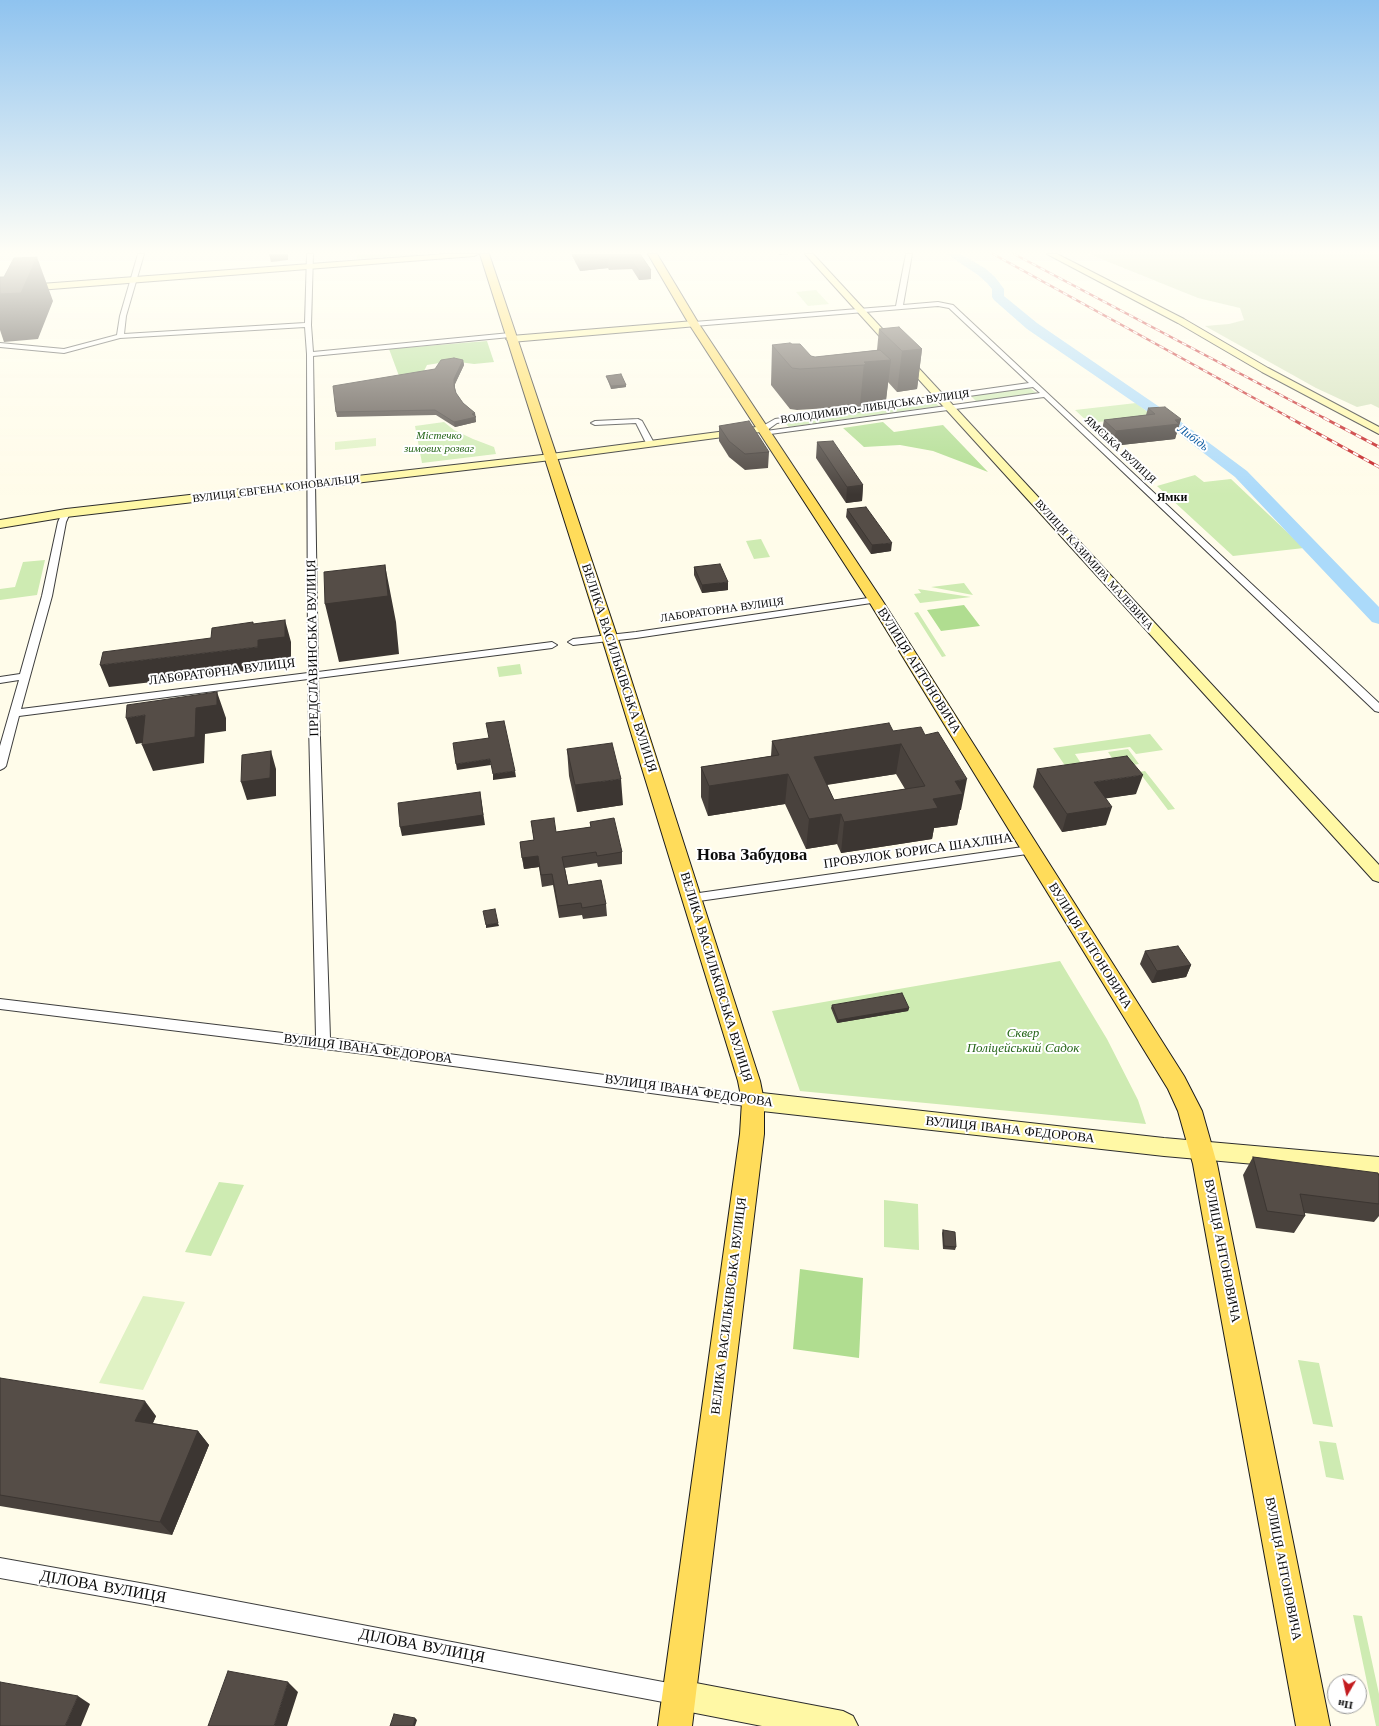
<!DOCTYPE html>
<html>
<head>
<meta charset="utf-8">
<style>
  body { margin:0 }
  #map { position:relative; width:1379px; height:1726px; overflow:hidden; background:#fffcea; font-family:"Libre Baskerville",serif }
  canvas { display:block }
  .north { position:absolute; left:1327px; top:1674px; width:40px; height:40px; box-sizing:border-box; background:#fff; border:1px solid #9d9d9d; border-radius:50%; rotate:189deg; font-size:11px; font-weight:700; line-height:16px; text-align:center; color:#0b0b0b }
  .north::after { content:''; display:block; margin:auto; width:14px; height:18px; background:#c31c1f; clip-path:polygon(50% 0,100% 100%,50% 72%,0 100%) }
</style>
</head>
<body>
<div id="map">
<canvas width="1379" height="1726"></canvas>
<div class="north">Пн</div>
</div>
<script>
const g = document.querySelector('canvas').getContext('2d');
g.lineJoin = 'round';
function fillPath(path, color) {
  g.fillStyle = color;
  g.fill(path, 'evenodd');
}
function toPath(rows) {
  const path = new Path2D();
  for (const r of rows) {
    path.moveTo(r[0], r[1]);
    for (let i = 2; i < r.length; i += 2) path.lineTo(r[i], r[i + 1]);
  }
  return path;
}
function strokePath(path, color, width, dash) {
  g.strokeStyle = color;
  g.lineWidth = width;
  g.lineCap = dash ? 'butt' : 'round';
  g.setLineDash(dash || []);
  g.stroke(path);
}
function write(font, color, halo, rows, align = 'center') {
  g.font = font + ' "Libre Baskerville",serif';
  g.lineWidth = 4;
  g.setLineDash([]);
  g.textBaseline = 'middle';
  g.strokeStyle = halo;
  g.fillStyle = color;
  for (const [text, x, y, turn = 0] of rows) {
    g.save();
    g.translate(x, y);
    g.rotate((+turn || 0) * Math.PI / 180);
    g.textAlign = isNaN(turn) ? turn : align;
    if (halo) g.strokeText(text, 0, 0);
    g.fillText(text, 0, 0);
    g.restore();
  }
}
const green = toPath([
  [357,254,429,254,357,259],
  [1030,388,1038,394,977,402,970,395],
  [933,401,939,406,789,427,783,421],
  [1136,403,1153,416,1089,423,1075,410],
  [444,422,454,430,473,439,494,447,496,454,422,463,415,426],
  [1195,475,1204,482,1231,479,1304,548,1233,556,1157,486],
  [761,539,770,557,754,559,746,541],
  [45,560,37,595,0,600,0,589,15,587,23,562],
  [964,583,973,595,931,587],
  [918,589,971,597,920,603,914,594,921,593],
  [918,612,946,656,942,657,914,613],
  [520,664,522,674,499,677,497,667],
  [1150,734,1163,750,1136,754,1130,747,1075,754,1082,765,1066,767,1053,748],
  [1128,749,1139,764,1118,767,1108,752],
  [1145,771,1175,809,1168,810,1139,772],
  [1060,961,1107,1039,1138,1100,1146,1124,800,1091,772,1011],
  [219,1182,244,1185,211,1256,185,1252],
  [884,1200,918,1204,919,1250,884,1247],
  [1298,1360,1319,1363,1333,1427,1313,1424],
  [1319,1441,1336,1443,1344,1480,1326,1477],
  [1353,1615,1362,1616,1379,1694,1379,1726,1376,1726]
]);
const forest = toPath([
  [487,341,494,362,474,364,452,361,427,365,423,373,399,376,389,349],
  [883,422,894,432,943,425,988,472,933,451,900,445,864,447,843,428],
  [964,605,980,626,941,631,927,610],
  [800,1269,863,1278,859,1358,793,1349]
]);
const cemetery = toPath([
  [1089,254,1379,254,1379,408,1371,404,1357,407,1316,388,1205,326,1229,324,1244,320,1240,308,1198,298]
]);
const pitch = toPath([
  [816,290,829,304,808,306,796,292],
  [376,438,376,446,335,450,335,442],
  [143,1296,185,1302,143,1390,99,1383]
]);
const river = toPath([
  [947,254,961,254,986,269,995,277,1004,289,1004,296,1037,323,1177,419,1247,471,1379,607,1379,624,1372,622,1235,477,1167,425,1027,329,994,300,992,297,992,289,987,283,978,275,947,254]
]);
const street = toPath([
  [138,254,144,254,126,316,124,334,305,323,307,254,313,254,311,325,313,352,510,333,513,335,510,337,313,356,318,672,552,642,557,645,552,648,318,678,330,1038,753,1095,758,1097,760,1101,758,1105,753,1107,365,1054,0,1009,0,999,316,1037,308,679,19,716,6,766,4,768,0,770,0,746,19,680,0,683,0,677,20,674,42,596,58,522,63,511,66,510,70,513,66,522,52,596,21,709,308,673,307,354,305,327,120,338,64,353,0,347,0,343,64,349,117,335,120,316,138,254],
  [906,254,912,254,903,305,938,302,953,305,1379,703,1379,712,1375,711,1044,397,763,435,762,433,764,431,760,429,761,427,775,419,1029,383,949,308,938,306,694,326,691,324,694,322,896,306,906,254],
  [1033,387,1040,393,766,431,777,423,1033,387],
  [638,419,642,421,654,443,653,445,647,445,636,423,595,425,591,423,595,421,638,419],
  [875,597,878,598,880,600,878,602,636,638,573,645,568,642,573,639,636,632,875,597],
  [1030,846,1034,847,1036,850,1034,853,692,902,688,901,686,898,688,895,692,894,1030,846],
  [0,1558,151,1585,679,1685,686,1688,689,1695,686,1702,679,1705,151,1605,0,1578,0,1558]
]);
const secondary = toPath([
  [445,254,478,254,474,256,0,293,0,287,445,254],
  [805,254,813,254,1379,865,1379,882,1373,880,805,254],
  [1047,254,1057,254,1184,319,1268,368,1379,427,1379,434,1262,372,1178,323,1047,254],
  [694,321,699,324,697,326,511,342,506,339,511,336,694,321],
  [764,426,768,427,769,429,768,431,551,460,66,517,0,528,0,520,66,509,551,454,764,426],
  [753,1092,1164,1138,1379,1157,1379,1175,1164,1156,753,1110,746,1107,743,1101,746,1095,753,1092],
  [680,1680,843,1711,853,1716,858,1726,762,1726,680,1710,670,1705,665,1695,670,1685,680,1680]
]);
const primary = toPath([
  [480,254,489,254,621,648,760,1081,764,1101,764,1134,692,1726,658,1726,740,1134,742,1101,738,1081,605,648,480,254],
  [648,254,657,254,699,324,882,600,1184,1076,1202,1111,1217,1164,1330,1726,1296,1726,1193,1164,1178,1111,1168,1089,868,600,689,324,648,254]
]);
const railFar1 = toPath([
  [993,254,1292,419],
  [1014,254,1326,419]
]);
const rail = toPath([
  [1290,418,1379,467],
  [1324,418,1379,447]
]);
const wall = toPath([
  [571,254,640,254,651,270,651,279,639,280,632,269,609,270,608,268,580,271],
  [879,329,922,349,917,389,897,392,888,382,886,400,862,403,862,405,860,406,797,410,790,409,771,385,772,345,792,344,811,356,815,357,877,350],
  [463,360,464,365,455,384,455,388,456,393,463,403,475,413,476,422,455,427,436,415,337,417,336,412,435,369],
  [606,376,626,385,626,387,611,389,607,378],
  [1148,408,1181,419,1175,439,1112,446,1101,435,1104,420,1146,415],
  [719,426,769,452,768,468,745,470,729,457,719,441],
  [817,442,863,485,862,501,846,503,816,458],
  [847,509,891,551,871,554,846,517],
  [694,567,728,590,702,593,694,575],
  [893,731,961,810,960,810,957,825,934,828,932,839,841,853,837,844,806,849,785,804,708,816,701,797,701,767,771,756,772,741],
  [896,774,905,789,834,800,827,785],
  [567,749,623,805,577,812,569,776],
  [1037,769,1136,794,1106,798,1106,825,1062,832,1033,787],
  [531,821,556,832,591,827,590,822,622,852,622,864,598,867,597,863,565,868,568,885,606,904,607,916,583,919,582,915,559,918,553,885,542,887,539,867,524,869,520,842,534,840],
  [1145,951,1191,965,1186,977,1152,983,1140,964],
  [832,1005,909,1008,908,1011,837,1023,831,1008],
  [1253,1157,1379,1176,1379,1216,1374,1222,1305,1213,1305,1216,1294,1233,1256,1228,1243,1175],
  [943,1230,956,1247,955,1250,943,1249,942,1233],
  [0,1378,156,1416,153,1423,198,1431,209,1445,172,1535,0,1506]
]);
const shadedWall = toPath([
  [269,254,288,254,288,260,271,262],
  [779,254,792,254,779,255],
  [37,257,53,301,38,339,4,342,0,330,0,294],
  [608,259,608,268,580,271,580,262],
  [651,270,651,279,639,280,639,271],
  [922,349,917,389,897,392,902,351],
  [463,360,464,365,455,384,455,391,454,386,454,379],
  [891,360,886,400,862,403,862,405,860,406,864,362],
  [626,385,626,387,611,389,611,386],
  [475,413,476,422,455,427,454,422],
  [1181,419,1175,439,1112,446,1116,431],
  [863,485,862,501,846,503,847,487],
  [892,543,891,551,871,554,872,545],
  [385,565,396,622,399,654,339,662,325,604],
  [728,582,728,590,702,593,702,585],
  [285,620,291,642,291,659,265,662,265,669,109,687,100,665,258,647,253,622,258,640],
  [217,692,226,718,226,731,205,734,204,763,153,771,142,745],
  [145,715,155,741,136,744,126,718],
  [901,744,896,774,811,787,814,757],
  [271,751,276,769,276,796,247,800,241,782],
  [490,759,491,765,457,770,456,764],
  [515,771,516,777,493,780,493,774],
  [788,774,785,804,708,816,709,786],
  [1143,775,1136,794,1089,801,1094,782],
  [621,779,623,805,577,812,575,785],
  [967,779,961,810,960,810,957,825,934,828,932,839,841,853,844,822,933,799,955,781],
  [480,792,485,825,402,836,400,827],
  [1112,807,1106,825,1062,832,1067,814],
  [841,814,837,844,806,849,809,819],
  [538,856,539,867,524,869,522,858],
  [498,923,499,926,486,928,486,925],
  [1191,965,1186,977,1152,983,1157,971],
  [909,1008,908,1011,837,1023,838,1020],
  [145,1401,156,1416,147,1436,135,1421],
  [198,1431,209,1445,172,1535,160,1522],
  [288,1682,298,1692,287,1726,274,1726],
  [78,1696,90,1704,81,1726,65,1726],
  [415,1718,417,1720,415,1726,413,1726]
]);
const building = toPath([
  [575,254,640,254,651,270,639,271,632,261,609,261,608,259,580,262,575,254],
  [37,257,21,293,0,294,0,277,4,277,14,258,37,257],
  [899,327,922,349,902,351,879,329,899,327],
  [790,343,792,344,800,344,811,356,815,357,880,350,891,360,864,362,866,364,864,365,800,369,792,368,772,345,790,343],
  [454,358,463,360,454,379,454,386,456,393,463,403,475,413,472,414,476,417,454,422,435,410,336,412,333,386,435,369,441,360,454,358],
  [621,374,626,385,611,386,606,376,621,374],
  [1165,407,1181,419,1175,420,1179,424,1116,431,1104,420,1155,414,1148,408,1165,407],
  [749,421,769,452,745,454,729,441,719,426,749,421],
  [833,441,863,485,847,487,817,442,833,441],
  [866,507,892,543,872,545,847,509,866,507],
  [720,564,728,582,702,585,694,567,720,564],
  [385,565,388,596,325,604,324,572,385,565],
  [285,620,285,637,258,640,258,647,100,665,103,652,211,638,212,628,253,622,253,624,285,620],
  [217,692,217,705,196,708,195,737,142,745,145,715,126,718,127,705,217,692],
  [504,721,515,771,493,774,490,759,456,764,453,743,489,738,486,723,504,721],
  [889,723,893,731,921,727,925,735,938,732,967,779,955,781,963,794,933,799,938,808,844,822,841,814,809,819,788,774,709,786,701,767,779,755,772,741,889,723],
  [901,744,925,786,834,800,814,757,901,744],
  [612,743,621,779,575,785,567,749,612,743],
  [271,751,270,778,241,782,242,755,271,751],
  [1127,756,1143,775,1094,782,1112,807,1067,814,1037,769,1127,756],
  [480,792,483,815,400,827,398,803,480,792],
  [554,818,556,832,591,827,590,822,614,818,622,852,597,856,596,852,562,857,568,885,601,880,606,904,582,908,581,903,558,906,552,874,541,875,538,856,522,858,520,842,534,840,531,821,554,818],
  [495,909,498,923,486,925,483,911,495,909],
  [1178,946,1191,965,1157,971,1145,951,1178,946],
  [902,993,909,1008,838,1020,832,1005,902,993],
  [1253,1157,1378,1173,1379,1176,1379,1204,1300,1194,1305,1216,1267,1211,1253,1157],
  [943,1230,955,1232,956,1247,944,1246,943,1230],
  [0,1378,145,1401,135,1421,198,1431,160,1522,0,1495,0,1378],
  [228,1671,288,1682,274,1726,208,1726,228,1671],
  [0,1682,78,1696,65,1726,0,1726,0,1682],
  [394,1714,415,1718,413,1726,390,1726,394,1714]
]);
const farStreetnames = [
  ["ВОЛОДИМИРО-ЛИБІДСЬКА ВУЛИЦЯ",875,407,-8],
  ["ЯМСЬКА ВУЛИЦЯ",1120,450,43],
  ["ВУЛИЦЯ ЄВГЕНА КОНОВАЛЬЦЯ",276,489,-7],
  ["ВУЛИЦЯ КАЗИМИРА МАЛЕВИЧА",1094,565,48],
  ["ЛАБОРАТОРНА ВУЛИЦЯ",722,610,-8]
];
const farParknames = [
  ["Містечко",439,436],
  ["зимових розваг",439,449]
];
const farWaternames = [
  ["Либідь",1193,438,37]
];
const farNeighbourhoodnames = [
  ["Ямки",1172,498]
];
const streetNames = [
  ["ПРЕДСЛАВИНСЬКА ВУЛИЦЯ",313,648,-91],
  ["ВЕЛИКА ВАСИЛЬКІВСЬКА ВУЛИЦЯ",619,668,72],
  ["ВУЛИЦЯ АНТОНОВИЧА",919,671,58],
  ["ЛАБОРАТОРНА ВУЛИЦЯ",222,672,-7],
  ["ПРОВУЛОК БОРИСА ШАХЛІНА",918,851,-8],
  ["ВУЛИЦЯ АНТОНОВИЧА",1090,946,58],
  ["ВЕЛИКА ВАСИЛЬКІВСЬКА ВУЛИЦЯ",716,977,73],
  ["ВУЛИЦЯ ІВАНА ФЕДОРОВА",368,1049,7],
  ["ВУЛИЦЯ ІВАНА ФЕДОРОВА",689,1091,8],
  ["ВУЛИЦЯ ІВАНА ФЕДОРОВА",1010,1130,6],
  ["ВУЛИЦЯ АНТОНОВИЧА",1222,1251,79],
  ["ВЕЛИКА ВАСИЛЬКІВСЬКА ВУЛИЦЯ",729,1306,-83],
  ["ВУЛИЦЯ АНТОНОВИЧА",1283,1569,79]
];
const parkNames = [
  ["Сквер",1023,1033],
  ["Поліцейський Садок",1023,1048]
];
const nearStreetnames = [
  ["ДІЛОВА ВУЛИЦЯ",103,1587,10],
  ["ДІЛОВА ВУЛИЦЯ",422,1646,11]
];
const districtNames = [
  ["Нова Забудова",752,855]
];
fillPath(green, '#ceebb2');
fillPath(forest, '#b0dd90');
fillPath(cemetery, '#d3e1ba');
fillPath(pitch, '#e0f2c4');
fillPath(river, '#abdafa');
strokePath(street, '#3e3e3e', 2);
strokePath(secondary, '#2d2d2d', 2);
strokePath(primary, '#1c1c1c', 2);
fillPath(street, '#fff');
fillPath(secondary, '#fff8a5');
fillPath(primary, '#ffdc5a');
strokePath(railFar1, '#c31c1f', 2.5);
strokePath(rail, '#c31c1f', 3);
strokePath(railFar1, '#fff', 1.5, [5]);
strokePath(rail, '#fff', 2, [6]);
fillPath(wall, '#49423d');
fillPath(shadedWall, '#3c3632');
fillPath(building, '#554d47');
strokePath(building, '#3c3632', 1);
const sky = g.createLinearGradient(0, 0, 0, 495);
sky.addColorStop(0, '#8fc3ef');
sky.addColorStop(0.51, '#fffef6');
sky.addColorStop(1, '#fffef600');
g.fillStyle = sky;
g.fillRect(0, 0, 1379, 495);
write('11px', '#0b0b0b', '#fff', farStreetnames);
write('italic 11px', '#266619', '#fff', farParknames);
write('italic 12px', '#0e5da3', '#fff', farWaternames);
write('bold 12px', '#0b0b0b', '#fff', farNeighbourhoodnames);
write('13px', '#0b0b0b', '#fff', streetNames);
write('italic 13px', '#266619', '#fff', parkNames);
write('16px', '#0b0b0b', '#fff', nearStreetnames);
write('bold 17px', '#0b0b0b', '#fff', districtNames);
</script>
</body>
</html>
